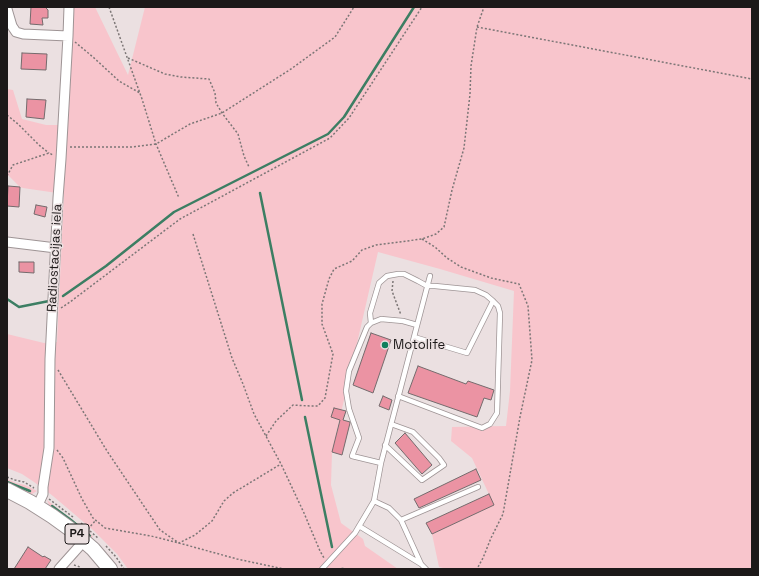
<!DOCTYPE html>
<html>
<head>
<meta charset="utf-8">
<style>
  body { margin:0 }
  #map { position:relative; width:759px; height:576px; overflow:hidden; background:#ebe0e1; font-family:"Space Grotesk",sans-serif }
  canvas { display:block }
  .frame { position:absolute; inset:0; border:8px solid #1c1919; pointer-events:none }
</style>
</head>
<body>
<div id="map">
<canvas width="759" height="576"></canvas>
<div class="frame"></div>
</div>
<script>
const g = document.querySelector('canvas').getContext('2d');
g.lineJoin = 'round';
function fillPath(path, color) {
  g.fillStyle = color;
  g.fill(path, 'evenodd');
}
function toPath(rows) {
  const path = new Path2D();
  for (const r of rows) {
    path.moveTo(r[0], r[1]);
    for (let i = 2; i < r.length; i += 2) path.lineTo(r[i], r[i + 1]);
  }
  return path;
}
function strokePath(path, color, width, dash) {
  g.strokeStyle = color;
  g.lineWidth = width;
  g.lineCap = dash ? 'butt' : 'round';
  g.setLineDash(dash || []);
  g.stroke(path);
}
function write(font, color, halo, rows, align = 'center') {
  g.font = font + ' "Space Grotesk",sans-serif';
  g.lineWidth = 3;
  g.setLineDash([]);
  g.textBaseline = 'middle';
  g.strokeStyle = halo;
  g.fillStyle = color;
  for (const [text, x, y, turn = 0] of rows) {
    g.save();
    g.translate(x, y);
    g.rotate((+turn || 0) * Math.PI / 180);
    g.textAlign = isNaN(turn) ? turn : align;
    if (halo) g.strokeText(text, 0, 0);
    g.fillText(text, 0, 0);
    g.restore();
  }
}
const green = toPath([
  [74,7,95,7,128,75,145,7,752,7,752,569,447,569,439,567,432,534,494,505,472,458,451,441,452,427,506,426,510,391,514,291,440,269,378,252,332,452,331,485,341,523,363,539,365,546,398,569,128,569,117,554,93,530,53,496,34,482,22,474,7,468,7,334,44,343,57,342,64,194,23,188,20,187,7,174,7,89,13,90,22,119,46,125,67,125],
  [7,479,16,483,25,485,37,491,32,494,27,494,7,484],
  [47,500,93,536,91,539,50,507]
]);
const stream = toPath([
  [260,193,302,400],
  [63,296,106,266,174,212,328,134,344,117,414,7],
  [7,299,19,307,49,301],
  [305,417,332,547],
  [7,482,30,491],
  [52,506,71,520,90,536],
  [342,569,343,569]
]);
const building = toPath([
  [31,7,45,7,48,10,48,18,42,18,43,25,30,24,31,7],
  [22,53,47,54,46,70,21,69,22,53],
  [27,99,46,100,44,119,26,117,27,99],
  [8,186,20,187,19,207,7,206,8,186],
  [36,205,47,207,45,217,34,214,36,205],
  [19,262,34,262,34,273,19,272,19,262],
  [371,333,391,340,373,393,353,385,371,333],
  [418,366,466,384,468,381,494,390,491,400,484,398,477,417,408,393,418,366],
  [383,396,392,400,389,410,379,406,383,396],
  [334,408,346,411,343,420,350,422,350,423,342,455,332,452,340,420,331,417,334,408],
  [405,433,432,465,422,474,395,443,405,433],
  [476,469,481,480,419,508,414,499,476,469],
  [489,494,494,505,432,534,426,523,489,494],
  [28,547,43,557,44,556,51,560,45,569,14,569,28,547]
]);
const path = toPath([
  [109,7,142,99,156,144,179,198],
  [477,27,752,79],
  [75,42,93,57,119,81,140,93],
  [128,58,165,74,181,77,209,79,215,93,216,103,222,113,238,134,244,156,249,167],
  [7,115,18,124,39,145,49,153],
  [70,147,131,147,156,144,190,124,222,113,291,69,335,37,354,7],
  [7,176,13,165,49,153,53,155],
  [193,234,232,358,243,384,254,414,281,464,304,513,320,551,324,558],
  [422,239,435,247,447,258,461,267,491,278,519,284,528,306,532,360,520,417,503,514,491,538,483,558,477,569],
  [393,281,392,291,401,315],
  [61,308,70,302,180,219,330,138,349,118,422,7],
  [58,370,107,451,160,530,179,543,195,535,212,521,224,501,233,493,281,464],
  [266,436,276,421,293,405,310,406,318,406,325,398,333,354,322,324,322,304,329,279,334,269,352,261,362,250,376,245,422,239,436,234,444,227,452,190,464,148,470,94,471,66,477,27,484,7],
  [57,450,63,458,82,499,93,518,105,528,151,536,179,543,237,559,284,569],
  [7,477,15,480,24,482,34,488],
  [49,499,73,517],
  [81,523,99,539],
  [88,529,96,520],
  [106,546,116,557,124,569],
  [74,565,80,567,81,569]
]);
const service = toPath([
  [371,323,370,313,379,283,387,276,398,274,404,274,418,281,427,286,435,286,475,290,486,295,493,301,498,306,500,313,497,413,490,424,482,428,398,396],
  [414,337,467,353,493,301],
  [385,445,422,480,444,465,439,458,413,432,391,424],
  [381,463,352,456,359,438,349,409,346,391,349,371,367,327,371,323,381,319,403,321,417,325],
  [374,501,389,508,401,520,421,564,426,569],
  [401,520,478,487],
  [359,526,421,564],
  [322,569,355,533,374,501,381,463,430,276]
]);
const minor = toPath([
  [7,9,12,26,16,32,23,34,68,36],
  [7,242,56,248],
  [37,507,43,494,43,487,49,448,50,359,58,198,61,159,68,36,69,7],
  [59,569,84,541]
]);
const primary = toPath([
  [7,490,30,502,52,516,70,529,93,549,110,569]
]);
const markers = [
  [385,345,4,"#117f5c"]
];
const shields = [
  [77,534,24]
];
const shieldNames = [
  ["P4",77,534]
];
const streetNames = [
  ["Radiostacijas iela",55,258,-87]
];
const poiNames = [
  ["Motolife",393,345]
];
fillPath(green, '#f8c5cc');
strokePath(stream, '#3c7e63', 2.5);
fillPath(building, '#eb93a3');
strokePath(building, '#746a6c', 1);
strokePath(service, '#9e9495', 6);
strokePath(minor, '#9e9495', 11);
strokePath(primary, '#9e9495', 16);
strokePath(path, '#7c7676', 1.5, [2, 2]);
strokePath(service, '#fff', 4.5);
strokePath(minor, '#fff', 9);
strokePath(primary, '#fff', 14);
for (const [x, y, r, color] of markers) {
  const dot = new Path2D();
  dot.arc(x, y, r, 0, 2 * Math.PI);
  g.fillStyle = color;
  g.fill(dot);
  strokePath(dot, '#ebe0e1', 1.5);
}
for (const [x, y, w] of shields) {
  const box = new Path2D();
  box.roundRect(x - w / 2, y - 10, w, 20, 3);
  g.fillStyle = '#ebe0e1';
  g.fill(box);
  strokePath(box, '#1c1919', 1);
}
write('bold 12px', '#1c1919', null, shieldNames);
write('13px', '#1c1919', '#ebe0e1', streetNames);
write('13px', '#1c1919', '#ebe0e1', poiNames, 'left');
</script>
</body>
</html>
